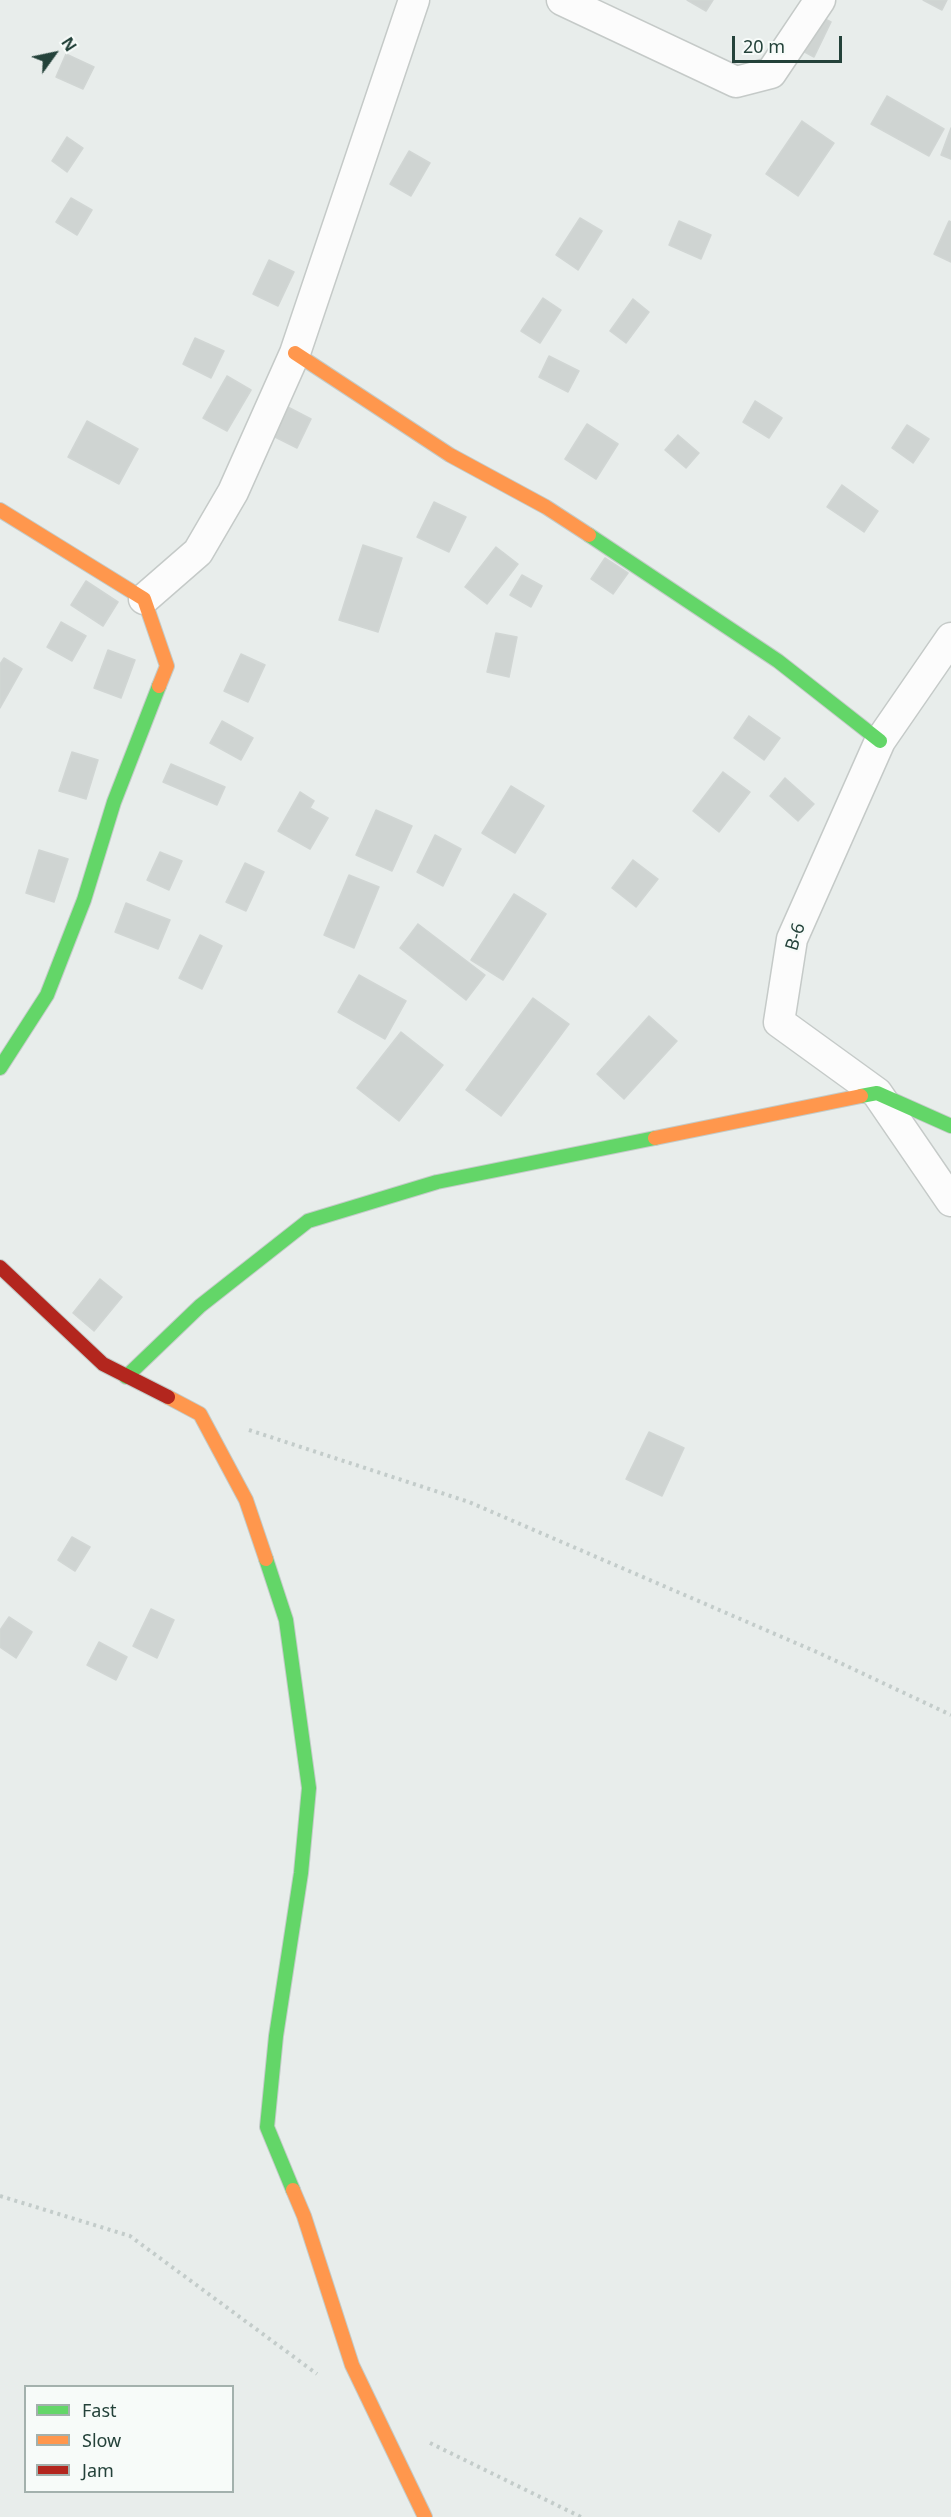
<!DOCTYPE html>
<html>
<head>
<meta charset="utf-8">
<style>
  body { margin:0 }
  #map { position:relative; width:951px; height:2517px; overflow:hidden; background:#e8edeb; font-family:"Noto Sans",sans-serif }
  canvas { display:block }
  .legend { position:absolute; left:24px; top:2385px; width:210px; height:108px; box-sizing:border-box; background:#f7fbf9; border:2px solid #a3b1ad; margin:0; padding:8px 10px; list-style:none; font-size:18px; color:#24423a }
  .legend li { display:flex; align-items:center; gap:12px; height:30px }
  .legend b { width:30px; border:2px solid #a3b1ad }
  .north { position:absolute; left:24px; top:24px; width:60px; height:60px; -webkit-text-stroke:4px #f7fbf9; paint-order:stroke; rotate:57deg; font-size:16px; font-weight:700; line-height:24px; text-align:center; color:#24423a }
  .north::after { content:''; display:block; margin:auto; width:21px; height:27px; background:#24423a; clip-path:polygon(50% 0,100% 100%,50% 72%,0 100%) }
  .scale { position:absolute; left:732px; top:36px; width:110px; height:27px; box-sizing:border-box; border:3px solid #24423a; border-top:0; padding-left:8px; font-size:18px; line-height:21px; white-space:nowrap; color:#24423a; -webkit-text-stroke:4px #f7fbf9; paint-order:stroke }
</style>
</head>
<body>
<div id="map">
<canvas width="951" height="2517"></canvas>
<ul class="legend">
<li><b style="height:8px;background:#63d668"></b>Fast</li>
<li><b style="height:8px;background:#ff974d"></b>Slow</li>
<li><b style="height:8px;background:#b3261e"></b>Jam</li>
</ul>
<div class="north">N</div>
<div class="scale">20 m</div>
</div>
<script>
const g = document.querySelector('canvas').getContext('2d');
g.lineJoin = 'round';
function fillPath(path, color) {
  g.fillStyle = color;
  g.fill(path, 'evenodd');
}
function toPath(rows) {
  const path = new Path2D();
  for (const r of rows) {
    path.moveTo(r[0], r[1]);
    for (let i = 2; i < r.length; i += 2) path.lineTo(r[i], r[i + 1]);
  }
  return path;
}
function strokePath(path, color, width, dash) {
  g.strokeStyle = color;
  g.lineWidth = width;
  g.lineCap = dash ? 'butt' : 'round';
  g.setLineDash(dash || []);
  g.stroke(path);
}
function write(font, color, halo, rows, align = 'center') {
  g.font = font + ' "Noto Sans",sans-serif';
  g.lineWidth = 4.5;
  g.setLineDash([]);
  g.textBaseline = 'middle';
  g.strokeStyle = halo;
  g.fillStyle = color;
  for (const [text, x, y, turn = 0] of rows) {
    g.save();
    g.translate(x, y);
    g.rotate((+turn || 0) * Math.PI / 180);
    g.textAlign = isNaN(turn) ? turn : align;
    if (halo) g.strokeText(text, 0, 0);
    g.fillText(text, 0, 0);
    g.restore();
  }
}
const building = toPath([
  [687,0,713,0,706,11,687,0],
  [923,0,947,0,942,10,923,0],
  [815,14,831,22,814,57,799,49,815,14],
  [66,54,94,67,83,89,56,77,66,54],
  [887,96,944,129,929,156,871,124,887,96],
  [802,121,834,143,798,196,766,174,802,121],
  [951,128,951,159,941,155,951,128],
  [67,137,83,148,67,172,52,161,67,137],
  [409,151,430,163,411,196,390,184,409,151],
  [71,198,92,210,77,235,56,222,71,198],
  [580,218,602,231,578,270,556,255,580,218],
  [679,221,711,235,701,259,669,245,679,221],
  [949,221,951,222,951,262,934,254,949,221],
  [269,260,294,272,278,306,253,294,269,260],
  [543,298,561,310,540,343,521,331,543,298],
  [633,299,649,312,626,343,610,331,633,299],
  [195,338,224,351,211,378,183,364,195,338],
  [549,356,579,371,568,392,539,377,549,356],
  [227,376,251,390,227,431,203,418,227,376],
  [755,401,782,418,769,438,743,422,755,401],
  [282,404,311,419,297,448,267,433,282,404],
  [87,421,138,449,119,484,68,457,87,421],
  [587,424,618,444,596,479,565,459,587,424],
  [907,425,929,439,913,463,892,448,907,425],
  [678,435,699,453,686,468,665,450,678,435],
  [842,485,878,511,864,532,827,507,842,485],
  [434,502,466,517,449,552,417,537,434,502],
  [363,545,402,558,378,632,339,620,363,545],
  [496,547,518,564,487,604,465,587,496,547],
  [605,558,628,573,613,594,591,579,605,558],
  [522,575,542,586,531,607,510,595,522,575],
  [86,581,118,602,103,626,71,605,86,581],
  [61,622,86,636,72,661,47,647,61,622],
  [496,633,517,637,509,677,487,672,496,633],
  [108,650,135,660,121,698,94,688,108,650],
  [241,654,265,665,248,702,224,691,241,654],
  [4,658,22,669,0,708,0,664,4,658],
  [749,716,780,738,764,760,734,738,749,716],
  [222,721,253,738,241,760,210,743,222,721],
  [72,752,98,760,86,799,59,791,72,752],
  [171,764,225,787,217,805,163,782,171,764],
  [723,772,750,792,719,832,693,811,723,772],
  [785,778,814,804,798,821,770,796,785,778],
  [511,786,544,806,515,853,482,833,511,786],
  [300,792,314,801,310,808,328,818,310,849,278,831,300,792],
  [376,810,412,826,392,871,356,855,376,810],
  [435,835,461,849,443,886,417,872,435,835],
  [39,850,68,859,54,902,26,893,39,850],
  [160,852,182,861,169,890,147,880,160,852],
  [633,860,658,879,636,907,612,888,633,860],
  [245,863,264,872,246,911,226,902,245,863],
  [349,875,379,887,354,948,324,935,349,875],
  [514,894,546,914,503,980,471,960,514,894],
  [126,903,170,920,158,949,115,932,126,903],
  [418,924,485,975,466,1000,400,948,418,924],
  [200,935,222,946,202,989,179,978,200,935],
  [359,975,406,1001,385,1039,338,1012,359,975],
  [533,998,569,1024,501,1116,466,1090,533,998],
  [649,1016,677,1041,624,1099,597,1074,649,1016],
  [401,1032,443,1065,399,1121,357,1088,401,1032],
  [100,1279,122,1297,94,1331,73,1313,100,1279],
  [649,1432,684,1448,662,1496,626,1479,649,1432],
  [72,1537,90,1547,75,1571,58,1560,72,1537],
  [151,1609,174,1620,157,1658,133,1646,151,1609],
  [9,1617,32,1632,16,1658,0,1647,0,1630,9,1617],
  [99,1642,127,1657,116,1680,87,1665,99,1642]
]);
const path = toPath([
  [249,1430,469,1502,819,1653,951,1715],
  [0,2196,130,2236,317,2374],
  [430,2443,581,2517]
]);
const street = toPath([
  [562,0,736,82,771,73,820,0],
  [144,599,198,552,233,492,295,353,414,0],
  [951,638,880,741,792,939,779,1022,877,1093,951,1201]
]);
const fast = toPath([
  [589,535,778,661,880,741],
  [0,1068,47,995,84,900,114,802,159,686],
  [861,1096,877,1093,951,1126],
  [126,1377,200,1306,308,1221,437,1182,655,1138],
  [266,1559,286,1620,309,1788,301,1873,276,2036,267,2127,293,2190]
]);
const slow = toPath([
  [295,353,450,455,546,507,589,535],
  [0,510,144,599,167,666,159,686],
  [655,1138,861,1096],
  [168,1397,200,1414,246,1500,266,1559],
  [293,2190,304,2216,352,2365,425,2517]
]);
const jam = toPath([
  [0,1267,103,1364,168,1397]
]);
const streetNames = [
  ["B-6",796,937,-73]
];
fillPath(building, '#cfd4d2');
strokePath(building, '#d1d6d4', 1.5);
strokePath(street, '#c5cac8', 33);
strokePath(fast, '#c3cbc8', 16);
strokePath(slow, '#c3cbc8', 16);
strokePath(jam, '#c3cbc8', 16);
strokePath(path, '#c3ccca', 4, [3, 4.5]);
strokePath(street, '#fcfcfc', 30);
strokePath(fast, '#63d668', 14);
strokePath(slow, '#ff974d', 14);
strokePath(jam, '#b3261e', 14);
write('18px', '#24423a', '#f7fbf9', streetNames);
</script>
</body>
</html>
